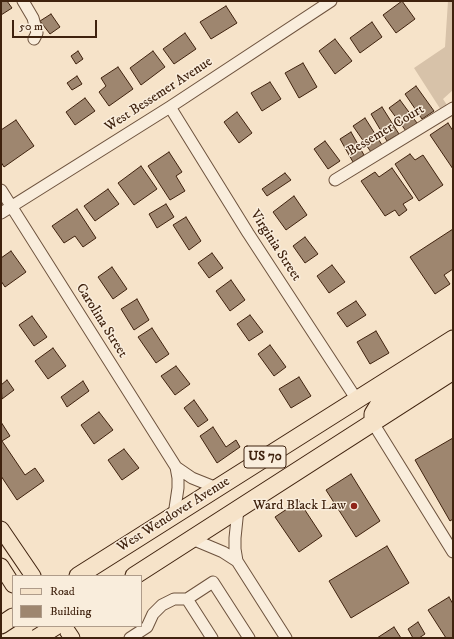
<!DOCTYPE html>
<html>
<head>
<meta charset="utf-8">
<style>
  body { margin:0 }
  #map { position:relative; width:454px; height:639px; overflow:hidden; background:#f6e3c9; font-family:"IM FELL DW Pica",serif }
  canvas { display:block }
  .frame { position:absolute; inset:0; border:2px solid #3f220e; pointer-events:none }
  .legend { position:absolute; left:12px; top:575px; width:130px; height:52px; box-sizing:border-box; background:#f9eddc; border:1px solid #af9c8a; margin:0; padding:5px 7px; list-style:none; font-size:12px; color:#3f220e }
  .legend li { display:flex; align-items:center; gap:8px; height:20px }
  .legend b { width:20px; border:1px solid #af9c8a }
  .scale { position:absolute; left:12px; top:20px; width:85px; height:18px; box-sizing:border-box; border:2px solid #3f220e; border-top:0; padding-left:5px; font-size:12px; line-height:14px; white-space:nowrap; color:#3f220e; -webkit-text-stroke:3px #f9eddc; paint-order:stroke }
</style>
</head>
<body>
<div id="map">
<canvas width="454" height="639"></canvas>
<div class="frame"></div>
<ul class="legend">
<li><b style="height:5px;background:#f6e3c9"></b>Road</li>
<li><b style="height:11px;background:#9e866f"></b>Building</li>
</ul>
<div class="scale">50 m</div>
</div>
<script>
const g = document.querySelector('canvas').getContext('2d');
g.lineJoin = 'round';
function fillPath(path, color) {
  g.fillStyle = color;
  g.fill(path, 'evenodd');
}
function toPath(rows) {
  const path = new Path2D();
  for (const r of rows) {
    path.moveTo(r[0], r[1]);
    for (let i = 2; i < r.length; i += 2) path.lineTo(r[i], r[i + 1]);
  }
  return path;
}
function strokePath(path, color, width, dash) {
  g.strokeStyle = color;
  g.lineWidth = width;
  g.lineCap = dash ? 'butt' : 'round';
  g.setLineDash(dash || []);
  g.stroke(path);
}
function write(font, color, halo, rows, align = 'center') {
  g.font = font + ' "IM FELL DW Pica",serif';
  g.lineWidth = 3;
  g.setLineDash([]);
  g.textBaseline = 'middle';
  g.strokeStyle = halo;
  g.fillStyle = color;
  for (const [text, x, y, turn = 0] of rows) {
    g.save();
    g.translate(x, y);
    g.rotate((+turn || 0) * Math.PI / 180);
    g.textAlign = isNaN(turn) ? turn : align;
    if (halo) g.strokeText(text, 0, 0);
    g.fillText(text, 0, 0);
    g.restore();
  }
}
const green = toPath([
  [448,1,453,1,453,90,443,99,447,105,441,110,414,68,445,47]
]);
const building = toPath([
  [1,1,7,1,12,8,1,15,1,1],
  [402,1,415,19,396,33,383,15,402,1],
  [226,6,237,23,211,39,200,22,226,6],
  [51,14,60,27,50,34,40,21,51,14],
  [372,22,382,37,360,53,350,38,372,22],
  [185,33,196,49,174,64,163,49,185,33],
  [335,39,352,61,335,74,319,51,335,39],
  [78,51,83,59,76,64,71,56,78,51],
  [153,51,165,67,141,85,130,68,153,51],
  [303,63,317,87,299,98,285,73,303,63],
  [118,67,133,89,109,106,99,92,106,86,101,78,118,67],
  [77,76,82,84,72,90,67,83,77,76],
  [270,82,281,99,262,111,251,93,270,82],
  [416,86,434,111,422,119,405,94,416,86],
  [85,98,95,111,75,125,66,112,85,98],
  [400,100,417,123,406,131,389,108,400,100],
  [382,107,399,134,387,141,371,114,382,107],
  [237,112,252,133,239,143,224,122,237,112],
  [365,118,382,145,371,152,353,126,365,118],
  [16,120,34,146,4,167,1,162,1,130,16,120],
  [448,123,453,131,453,169,430,135,448,123],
  [351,132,364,155,353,162,340,139,351,132],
  [325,141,340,161,328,169,314,149,325,141],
  [169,152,182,172,176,176,185,191,170,200,148,166,169,152],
  [410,154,415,160,423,155,443,185,419,201,395,164,410,154],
  [141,166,157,189,134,205,118,183,141,166],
  [392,168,413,198,403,204,407,210,399,216,395,210,385,216,361,181,375,172,379,177,392,168],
  [285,173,291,180,267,196,262,189,285,173],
  [108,189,119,204,95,221,84,206,108,189],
  [294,196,307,215,286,230,273,212,294,196],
  [166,204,174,217,157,228,149,214,166,204],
  [77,209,96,238,83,247,75,236,64,243,52,226,77,209],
  [186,217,201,241,189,250,173,225,186,217],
  [453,229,453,269,444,275,450,284,435,294,410,257,453,229],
  [305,237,318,254,305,263,293,246,305,237],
  [11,251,26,272,5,287,1,281,1,258,11,251],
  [212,253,223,268,209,278,198,263,212,253],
  [332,265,345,282,329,293,317,276,332,265],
  [112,267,127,289,113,299,98,277,112,267],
  [231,280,245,300,230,311,216,291,231,280],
  [137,299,149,320,134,330,121,309,137,299],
  [356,301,366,315,347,327,337,313,356,301],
  [250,315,263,332,249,341,237,324,250,315],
  [32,316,47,337,34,346,19,325,32,316],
  [152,328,169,354,156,363,138,337,152,328],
  [376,331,389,353,370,364,357,342,376,331],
  [270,345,286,367,274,376,258,354,270,345],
  [53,348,66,366,48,379,35,361,53,348],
  [176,366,190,384,175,395,161,376,176,366],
  [299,377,311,396,291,408,279,389,299,377],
  [7,380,14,390,2,399,1,385,7,380],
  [83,381,89,391,67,407,61,397,83,381],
  [194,400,208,420,198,427,184,408,194,400],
  [99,412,113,430,94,444,81,425,99,412],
  [1,422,10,436,2,441,25,475,35,468,44,481,17,500,1,476,1,422],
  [213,427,226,447,236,440,240,447,217,463,200,436,213,427],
  [453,438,453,519,450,521,415,460,453,438],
  [124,449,139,468,122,480,108,460,124,449],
  [351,474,380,521,356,537,326,490,351,474],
  [299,501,322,536,299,552,275,517,299,501],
  [387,546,409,583,351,618,329,581,387,546],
  [449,597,453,604,453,638,446,638,428,610,449,597],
  [418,622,425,634,419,638,413,638,408,629,418,622],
  [394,627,401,638,377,638,394,627]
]);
const minor = toPath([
  [23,1,33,18,37,33,34,39],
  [170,107,248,233,357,400],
  [335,180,453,108],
  [1,190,176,467,178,478,178,488,174,515],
  [1,213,170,107,331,1],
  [373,423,453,552],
  [176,467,192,478,217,488],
  [238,509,235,538,235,549,237,561,286,638],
  [192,539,223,552,237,561],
  [130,638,147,627,153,614,162,605,174,599,187,599],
  [212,638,187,599,213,582,249,638]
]);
const major = toPath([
  [1,529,33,576],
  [1,566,13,585],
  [64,626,72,638]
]);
const highway = toPath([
  [373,423,373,414,379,404,453,355],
  [78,576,453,339],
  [134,576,453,371],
  [1,625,13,617]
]);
const highwayBridge = toPath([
  [37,638,56,626]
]);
const markers = [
  [354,506,4,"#8f2418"]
];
const shields = [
  [265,457,42]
];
const shieldNames = [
  ["US 70",265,457]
];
const streetNames = [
  ["West Bessemer Avenue",159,95,-33],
  ["Bessemer Court",386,131,-31],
  ["Virginia Street",275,246,57],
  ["Carolina Street",101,321,58],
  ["West Wendover Avenue",174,515,-32]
];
const poiNames = [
  ["Ward Black Law",346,506]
];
fillPath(green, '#d7c2a9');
fillPath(building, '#9e866f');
strokePath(building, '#3f220e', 1);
strokePath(minor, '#6d523d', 13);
strokePath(major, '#3f220e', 17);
strokePath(highway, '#3f220e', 19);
strokePath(minor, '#f9eddc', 11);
strokePath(major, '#f6e3c9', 15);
strokePath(highway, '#f6e3c9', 17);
strokePath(highwayBridge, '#3f220e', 19, []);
strokePath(highwayBridge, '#f6e3c9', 17);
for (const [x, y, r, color] of markers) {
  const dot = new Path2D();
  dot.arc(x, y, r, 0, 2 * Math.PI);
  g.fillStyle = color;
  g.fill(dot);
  strokePath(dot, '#f9eddc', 1.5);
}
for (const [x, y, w] of shields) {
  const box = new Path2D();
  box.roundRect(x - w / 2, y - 11, w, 22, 3);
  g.fillStyle = '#f9eddc';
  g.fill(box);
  strokePath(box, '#3f220e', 1);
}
write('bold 13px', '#3f220e', null, shieldNames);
write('14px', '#3f220e', '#f9eddc', streetNames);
write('14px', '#3f220e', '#f9eddc', poiNames, 'right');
</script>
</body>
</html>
